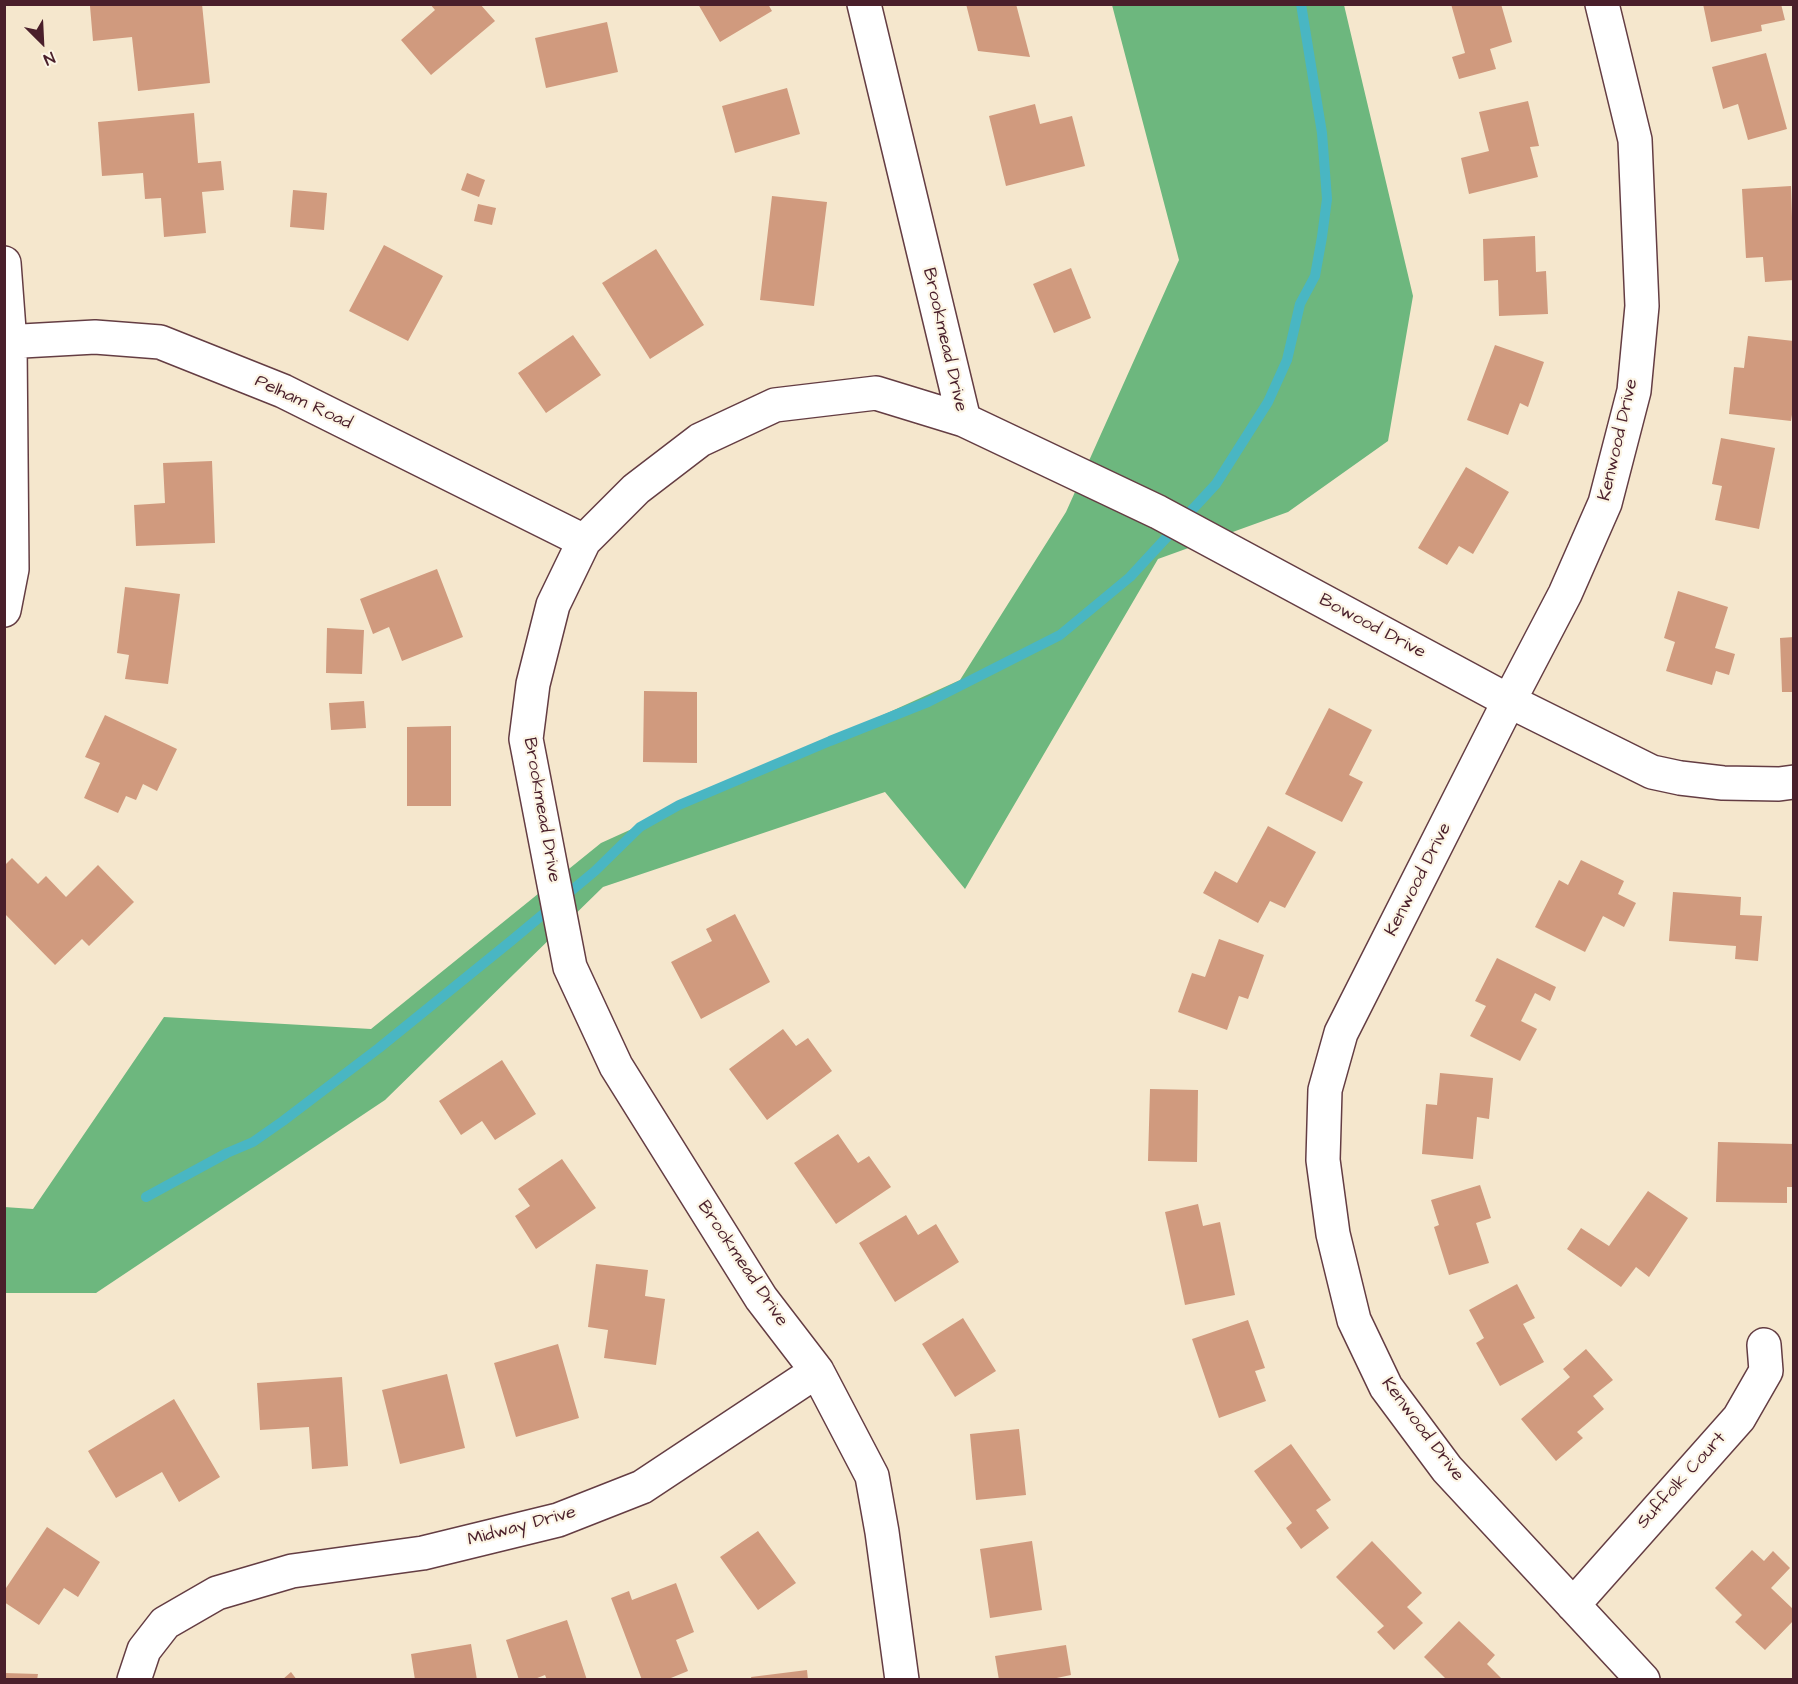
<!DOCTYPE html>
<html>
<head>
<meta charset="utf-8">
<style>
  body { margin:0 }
  #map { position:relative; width:1798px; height:1684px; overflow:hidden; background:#f5e7cd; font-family:"Architects Daughter",sans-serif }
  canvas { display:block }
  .frame { position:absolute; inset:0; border:6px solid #4a1f2b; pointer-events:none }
  .north { position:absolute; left:12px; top:12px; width:60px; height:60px; -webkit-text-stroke:4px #fcf5e5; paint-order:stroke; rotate:156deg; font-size:16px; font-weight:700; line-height:24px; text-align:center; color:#4a1f2b }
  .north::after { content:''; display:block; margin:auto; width:21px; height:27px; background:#4a1f2b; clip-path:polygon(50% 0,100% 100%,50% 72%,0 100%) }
</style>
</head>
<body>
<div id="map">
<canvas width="1798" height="1684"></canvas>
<div class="frame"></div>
<div class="north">N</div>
</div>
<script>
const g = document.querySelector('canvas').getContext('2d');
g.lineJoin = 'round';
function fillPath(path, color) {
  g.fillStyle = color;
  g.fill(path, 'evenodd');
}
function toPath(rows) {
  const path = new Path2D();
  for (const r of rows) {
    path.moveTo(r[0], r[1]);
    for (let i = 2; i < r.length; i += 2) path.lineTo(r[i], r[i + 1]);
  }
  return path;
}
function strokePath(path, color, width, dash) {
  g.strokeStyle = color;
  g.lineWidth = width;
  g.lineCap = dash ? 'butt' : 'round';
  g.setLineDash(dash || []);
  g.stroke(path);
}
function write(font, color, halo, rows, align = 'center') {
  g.font = font + ' "Architects Daughter",sans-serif';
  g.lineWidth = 4.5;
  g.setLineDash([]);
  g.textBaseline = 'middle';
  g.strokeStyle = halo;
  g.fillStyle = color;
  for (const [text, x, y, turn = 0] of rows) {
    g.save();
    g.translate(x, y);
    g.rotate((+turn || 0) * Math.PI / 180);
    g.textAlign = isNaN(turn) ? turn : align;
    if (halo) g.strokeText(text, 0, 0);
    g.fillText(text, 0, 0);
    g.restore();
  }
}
const forest = toPath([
  [1112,5,1344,5,1413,296,1388,441,1288,512,1158,559,965,889,885,792,603,887,385,1100,96,1293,5,1293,4,1207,33,1209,164,1017,371,1029,601,843,960,680,1066,512,1179,260]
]);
const stream = toPath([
  [146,1197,227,1153,253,1142,283,1121,379,1048,511,941,595,871,640,827,679,805,830,741,928,702,1060,635,1130,577,1216,484,1268,402,1287,360,1300,304,1315,276,1322,237,1327,199,1322,133,1301,4]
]);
const building = toPath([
  [104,4,202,4,210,83,138,91,132,37,93,41,90,6],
  [430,4,480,4,495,21,431,75,401,40,435,10],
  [698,4,768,4,772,11,720,42],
  [966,4,1016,4,1030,57,978,51],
  [1451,4,1501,4,1512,42,1490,49,1496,69,1459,79,1452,57,1465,53],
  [1703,4,1781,4,1785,20,1761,25,1762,31,1711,42],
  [607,22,618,72,546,88,535,38],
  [1766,53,1787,129,1748,140,1738,104,1723,109,1712,67],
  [787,88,800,134,735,153,722,106],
  [1528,101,1539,146,1530,147,1538,177,1469,194,1461,158,1489,151,1479,112],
  [1035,104,1040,124,1072,116,1085,166,1006,186,989,116],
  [194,113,198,163,221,161,224,190,202,192,206,233,164,237,161,198,145,199,143,173,102,176,98,122],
  [467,173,485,180,479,197,461,190],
  [1791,186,1794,280,1765,282,1763,257,1746,258,1742,189],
  [293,190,327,193,324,230,290,227],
  [772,196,827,202,814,306,760,300],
  [478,204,496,208,492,225,474,221],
  [1535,236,1536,272,1546,271,1548,314,1499,316,1498,280,1484,281,1483,239],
  [384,245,443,276,408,341,349,311],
  [656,249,704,325,650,359,602,283],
  [1071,268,1091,318,1054,333,1033,284],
  [573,335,601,375,546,413,518,373],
  [1748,336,1794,341,1794,402,1791,421,1729,414,1734,367,1744,368],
  [1495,345,1544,362,1528,407,1520,403,1508,435,1467,420],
  [1721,438,1775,448,1759,529,1715,520,1722,486,1712,484],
  [212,461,215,543,136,546,134,505,165,503,163,463],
  [1466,467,1509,492,1473,554,1459,546,1447,565,1418,548],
  [437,569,463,637,402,661,389,627,373,634,360,599],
  [125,587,180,594,168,684,125,679,129,655,117,653],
  [1678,591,1728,607,1715,648,1735,654,1729,675,1716,671,1712,685,1666,671,1675,642,1664,638],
  [327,628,364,630,362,674,326,673],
  [1794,637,1794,692,1782,692,1780,638],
  [644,691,697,692,697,763,643,762],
  [364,701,366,728,331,730,329,703],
  [1329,708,1372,730,1349,775,1363,782,1342,822,1285,794],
  [105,715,177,749,157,791,143,784,136,800,126,796,118,813,84,798,100,763,85,757],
  [451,726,451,806,407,806,407,727],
  [1268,826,1316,852,1285,908,1270,901,1258,923,1203,893,1215,871,1237,883],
  [12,858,38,884,46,876,66,897,98,865,134,902,89,946,82,939,55,965,4,913,4,866],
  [1581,860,1624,881,1618,894,1636,903,1624,927,1603,916,1585,952,1535,927,1559,880,1568,885],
  [1673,892,1741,897,1740,915,1762,916,1758,961,1735,959,1736,946,1669,941],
  [735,914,770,982,701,1019,671,962,712,941,706,929],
  [1219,939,1264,955,1248,999,1239,996,1227,1030,1178,1012,1192,973,1205,977],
  [1497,958,1556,987,1550,1001,1535,993,1521,1021,1537,1029,1520,1061,1470,1036,1486,1006,1475,1001],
  [783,1029,796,1046,808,1038,832,1071,767,1120,729,1069],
  [502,1060,536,1114,495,1140,482,1121,461,1135,439,1101],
  [1440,1073,1493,1078,1489,1119,1477,1117,1473,1159,1422,1154,1426,1104,1437,1105],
  [1150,1089,1198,1090,1197,1162,1148,1161],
  [838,1134,858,1163,869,1156,891,1187,836,1224,794,1163],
  [1718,1142,1794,1144,1794,1187,1787,1187,1787,1203,1716,1202],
  [562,1159,596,1208,536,1249,515,1216,530,1206,518,1189],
  [1480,1185,1491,1218,1476,1223,1489,1263,1449,1275,1434,1227,1439,1225,1431,1200],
  [1648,1191,1688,1218,1649,1277,1636,1267,1621,1287,1567,1249,1581,1228,1609,1246],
  [1198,1204,1203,1226,1220,1222,1235,1295,1185,1305,1165,1212],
  [906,1215,918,1235,936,1224,959,1262,895,1302,859,1243],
  [596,1264,648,1270,645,1296,665,1299,656,1365,604,1358,608,1330,588,1327],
  [1517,1284,1535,1318,1523,1324,1544,1362,1500,1386,1476,1343,1484,1338,1469,1310],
  [963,1318,996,1371,955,1397,922,1344],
  [1248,1320,1265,1368,1255,1371,1266,1401,1219,1418,1192,1339],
  [558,1344,579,1418,516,1437,494,1363],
  [1586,1349,1613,1380,1593,1396,1604,1409,1577,1432,1583,1438,1556,1461,1521,1419,1570,1377,1563,1369],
  [447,1374,465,1448,400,1464,382,1390],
  [342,1377,348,1466,312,1469,309,1427,260,1430,257,1383],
  [174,1399,220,1477,179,1502,162,1472,116,1498,88,1451],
  [1019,1429,1026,1495,976,1500,970,1434],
  [1291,1444,1331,1500,1316,1510,1329,1528,1301,1549,1286,1528,1292,1523,1254,1471],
  [47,1527,100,1562,78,1597,64,1588,39,1625,4,1602,4,1591],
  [758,1531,796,1583,758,1610,720,1557],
  [1032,1541,1042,1610,990,1618,980,1549],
  [1372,1541,1422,1593,1407,1607,1423,1623,1394,1650,1377,1632,1384,1626,1336,1577],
  [1752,1550,1764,1561,1773,1551,1790,1568,1771,1588,1794,1610,1794,1620,1765,1650,1735,1622,1742,1615,1715,1588],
  [676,1583,694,1632,676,1640,688,1671,666,1680,642,1680,611,1598,629,1591,632,1600],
  [567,1620,587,1680,547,1680,545,1675,532,1680,519,1680,506,1640],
  [1459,1621,1495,1655,1487,1664,1503,1680,1447,1680,1424,1657],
  [471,1644,477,1680,415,1680,411,1654],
  [1066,1645,1071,1675,1047,1680,999,1680,995,1656],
  [807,1670,808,1680,752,1680,751,1677],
  [291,1672,297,1680,282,1680],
  [4,1673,38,1674,37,1680,4,1680]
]);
const minor = toPath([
  [864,4,964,420],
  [1602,4,1635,140,1642,306,1634,391,1605,503,1565,594,1509,701,1341,1033,1325,1090,1323,1160,1333,1234,1354,1320,1386,1387,1447,1469,1643,1680],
  [4,263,10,343,12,569,4,610],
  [4,342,95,337,160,342,283,391,584,541],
  [1573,1605,1739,1418,1766,1371,1764,1345],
  [134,1680,144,1650,165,1623,217,1593,292,1571,423,1553,558,1520,642,1487,817,1371],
  [902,1680,882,1532,872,1476,817,1371,761,1298,616,1066,570,967,526,739,533,684,553,605,584,541,636,489,700,440,775,405,876,393,964,420,1158,512,1509,701,1652,772,1680,778,1723,783,1779,784,1794,782]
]);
const streetNames = [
  ["Brookmead Drive",944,340,77],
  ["Pelham Road",303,403,25],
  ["Kenwood Drive",1619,440,-77],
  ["Bowood Drive",1372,627,28],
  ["Brookmead Drive",541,810,80],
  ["Kenwood Drive",1419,880,-63],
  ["Brookmead Drive",742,1264,56],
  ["Kenwood Drive",1422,1430,53],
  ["Suffolk Court",1682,1481,-48],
  ["Midway Drive",522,1527,-15]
];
fillPath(forest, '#6db77e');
strokePath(stream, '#49b6c3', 10);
fillPath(building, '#d09a7e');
strokePath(minor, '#643d43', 36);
strokePath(minor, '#fff', 33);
write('18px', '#4a1f2b', '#fcf5e5', streetNames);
</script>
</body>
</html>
